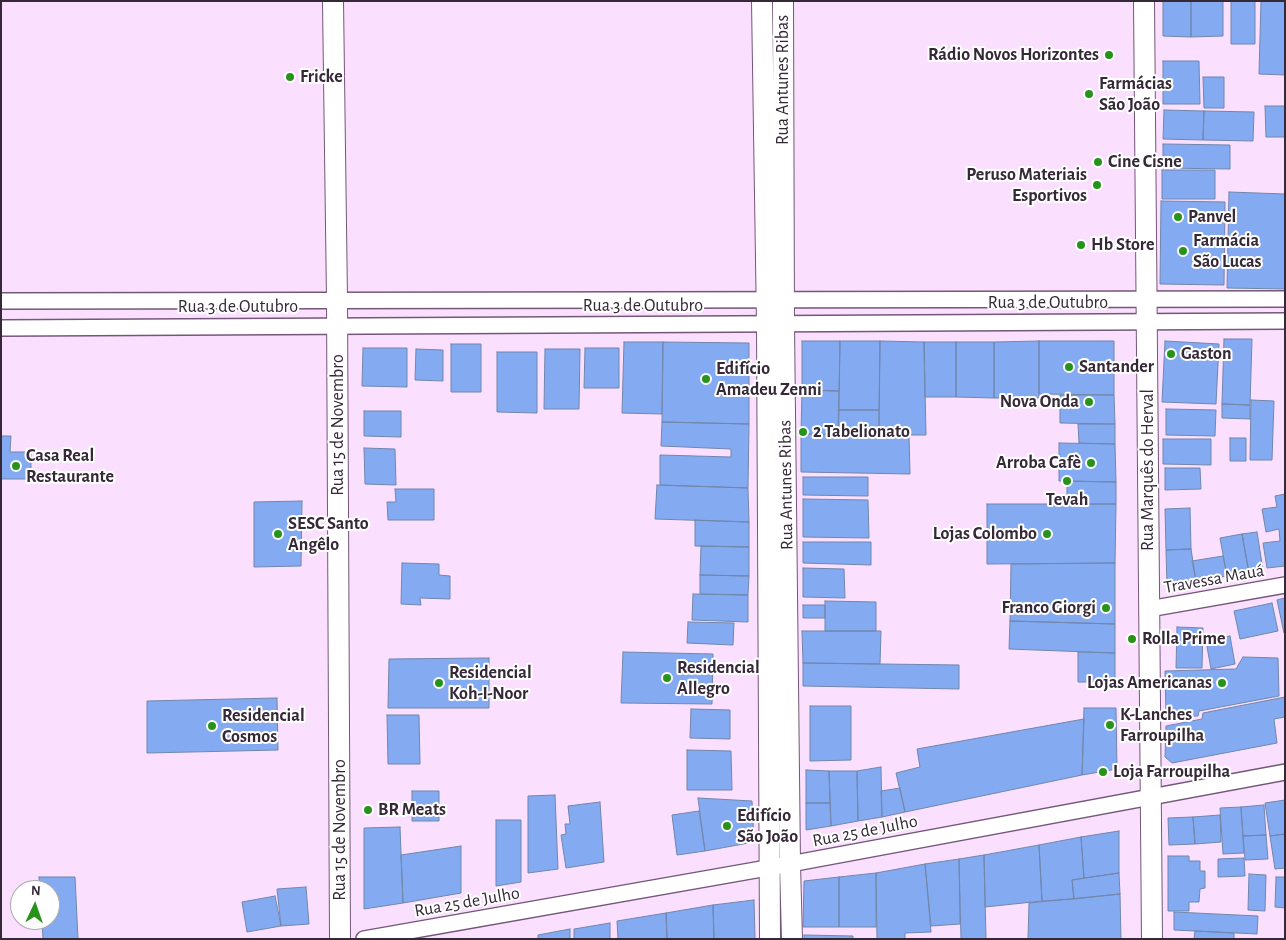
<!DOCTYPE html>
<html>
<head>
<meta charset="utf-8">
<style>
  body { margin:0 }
  #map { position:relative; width:1286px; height:940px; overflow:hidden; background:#fadffe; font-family:"Alegreya Sans",sans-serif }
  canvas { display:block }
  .frame { position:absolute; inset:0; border:2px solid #352837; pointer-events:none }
  .north { position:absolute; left:10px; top:880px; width:50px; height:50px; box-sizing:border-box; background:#fff; border:1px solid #aea9af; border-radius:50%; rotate:3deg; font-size:14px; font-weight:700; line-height:20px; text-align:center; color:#352837 }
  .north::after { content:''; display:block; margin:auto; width:18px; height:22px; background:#28931b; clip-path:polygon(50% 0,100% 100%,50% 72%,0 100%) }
</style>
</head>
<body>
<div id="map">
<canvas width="1286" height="940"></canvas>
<div class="frame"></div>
<div class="north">N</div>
</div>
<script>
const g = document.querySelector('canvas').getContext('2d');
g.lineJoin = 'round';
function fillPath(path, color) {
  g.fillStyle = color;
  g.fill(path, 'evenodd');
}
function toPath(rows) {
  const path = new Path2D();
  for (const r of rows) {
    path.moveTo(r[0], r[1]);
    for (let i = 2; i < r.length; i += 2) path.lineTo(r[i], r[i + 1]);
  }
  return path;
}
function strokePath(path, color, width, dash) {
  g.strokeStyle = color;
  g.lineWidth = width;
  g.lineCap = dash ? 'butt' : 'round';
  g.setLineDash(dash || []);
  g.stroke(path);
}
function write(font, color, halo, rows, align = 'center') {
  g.font = font + ' "Alegreya Sans",sans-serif';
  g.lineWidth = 4;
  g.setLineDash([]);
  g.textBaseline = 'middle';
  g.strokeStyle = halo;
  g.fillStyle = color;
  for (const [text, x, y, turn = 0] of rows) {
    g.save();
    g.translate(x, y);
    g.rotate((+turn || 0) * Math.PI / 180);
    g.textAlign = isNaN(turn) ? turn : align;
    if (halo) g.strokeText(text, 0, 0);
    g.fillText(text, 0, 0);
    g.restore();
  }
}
const building = toPath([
  [1163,1,1191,1,1191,37,1163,36,1163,1],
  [1191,1,1223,1,1223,36,1191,37,1191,1],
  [1231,1,1255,1,1255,44,1231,44,1231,1],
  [1261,1,1285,1,1285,75,1259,74,1261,1],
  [1163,61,1199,61,1200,104,1163,104,1163,61],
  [1203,77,1224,77,1224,108,1204,108,1203,77],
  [1265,106,1285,106,1285,137,1266,137,1265,106],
  [1164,110,1204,111,1203,140,1163,139,1164,110],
  [1204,111,1254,112,1253,141,1203,140,1204,111],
  [1163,144,1230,145,1230,169,1163,168,1163,144],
  [1162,170,1215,170,1215,199,1162,199,1162,170],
  [1229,192,1285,194,1285,289,1227,288,1229,192],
  [1161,201,1225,202,1224,285,1160,284,1161,201],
  [1224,339,1252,339,1250,405,1222,404,1224,339],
  [802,341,840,341,839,391,802,390,802,341],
  [840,341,880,341,879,410,839,410,840,341],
  [880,341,924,342,926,435,879,435,880,341],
  [1039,341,1039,398,994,398,994,342,1039,341],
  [1039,341,1114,341,1114,395,1039,394,1039,341],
  [1165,341,1219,344,1216,404,1162,402,1165,341],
  [624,342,663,342,662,414,622,413,624,342],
  [663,342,749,343,749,424,662,422,663,342],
  [924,342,956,342,956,397,925,397,924,342],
  [956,342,994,342,994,398,956,397,956,342],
  [451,344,481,344,481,392,451,392,451,344],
  [363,348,407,348,407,387,362,386,363,348],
  [585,348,619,348,619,388,584,388,585,348],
  [416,349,443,350,443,381,415,380,416,349],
  [545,349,580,349,579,409,544,409,545,349],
  [497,352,537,352,537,413,497,412,497,352],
  [802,390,839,391,838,435,801,434,802,390],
  [1060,395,1114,395,1115,424,1060,423,1060,395],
  [1251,400,1274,401,1272,460,1250,460,1251,400],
  [1222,404,1250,405,1250,419,1222,418,1222,404],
  [1166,409,1216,410,1215,436,1166,435,1166,409],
  [839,410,879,410,879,435,838,435,839,410],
  [364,411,401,411,401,437,364,436,364,411],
  [662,422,749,424,748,488,660,485,660,455,731,457,731,449,661,446,662,422],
  [1078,424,1115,424,1115,444,1079,443,1078,424],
  [801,434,909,435,910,474,801,472,801,434],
  [1,436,11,436,10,452,31,452,31,479,1,479,1,436],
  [1230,438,1246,438,1246,461,1230,461,1230,438],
  [1163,439,1211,439,1211,465,1163,464,1163,439],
  [1059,443,1115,444,1116,482,1059,481,1059,443],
  [364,448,395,449,396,485,365,484,364,448],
  [1165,468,1200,468,1201,489,1165,490,1165,468],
  [803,477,868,477,868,496,803,495,803,477],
  [1067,481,1116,482,1116,504,1067,504,1067,481],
  [657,485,748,488,749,522,655,519,657,485],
  [395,489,434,489,434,520,388,520,387,502,396,502,395,489],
  [1285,494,1285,566,1267,568,1263,543,1280,541,1279,529,1266,532,1262,509,1277,507,1275,496,1285,494],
  [803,499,868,500,869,538,803,537,803,499],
  [302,501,301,566,254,567,254,502,302,501],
  [987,504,1116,504,1115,563,987,564,987,504],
  [1190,508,1191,549,1166,550,1165,509,1190,508],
  [695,520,749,522,749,547,695,546,695,520],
  [1257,532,1263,570,1249,573,1242,534,1257,532],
  [1242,534,1249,573,1227,576,1220,538,1242,534],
  [803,542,871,542,871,565,803,563,803,542],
  [701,546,749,547,749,576,700,575,701,546],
  [1191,549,1196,581,1167,585,1166,550,1191,549],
  [1223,556,1227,576,1196,581,1192,561,1223,556],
  [402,563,439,564,439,575,450,576,450,599,420,598,421,605,401,604,402,563],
  [1115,563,1115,624,1010,621,1011,564,1115,563],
  [803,568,844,569,845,598,803,597,803,568],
  [700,575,749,576,748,595,700,594,700,575],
  [693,594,748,595,748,622,692,620,693,594],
  [1285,598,1285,633,1284,633,1277,600,1285,598],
  [825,601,876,602,876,631,825,631,825,601],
  [1272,603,1278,631,1240,639,1234,611,1272,603],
  [803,605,825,605,825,618,803,618,803,605],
  [1010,621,1115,624,1115,653,1009,649,1010,621],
  [688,622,734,623,733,645,687,643,688,622],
  [1177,627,1203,628,1202,668,1176,668,1177,627],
  [802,631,881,631,880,664,803,663,802,631],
  [1230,636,1235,664,1211,669,1206,641,1230,636],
  [623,652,713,654,712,704,621,703,623,652],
  [1078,652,1115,653,1115,682,1078,682,1078,652],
  [1243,657,1278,658,1279,696,1199,711,1198,716,1166,717,1165,671,1236,669,1243,657],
  [489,658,489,708,388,708,389,659,489,658],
  [803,663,959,665,959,689,803,686,803,663],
  [1285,697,1285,717,1274,719,1277,743,1172,763,1165,757,1166,726,1202,719,1203,713,1285,697],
  [277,698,278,750,147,753,147,701,277,698],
  [810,706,851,706,851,760,810,761,810,706],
  [1084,708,1116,708,1117,769,1082,775,1084,708],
  [691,709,730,710,730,739,690,738,691,709],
  [387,715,419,715,420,764,388,764,387,715],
  [1084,719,1082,775,905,812,896,773,920,767,917,749,1084,719],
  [687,750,731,751,732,790,687,790,687,750],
  [881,767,882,817,858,821,857,771,881,767],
  [806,770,829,771,830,803,806,803,806,770],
  [829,771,857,771,858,821,831,826,829,771],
  [900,788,905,812,882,817,881,791,900,788],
  [412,791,439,791,439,821,412,821,412,791],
  [555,795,558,869,528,873,528,796,555,795],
  [698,798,752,801,754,842,705,851,698,798],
  [1285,800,1285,834,1270,836,1265,803,1285,800],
  [600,802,604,862,566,868,561,835,566,834,565,824,570,824,568,806,600,802],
  [806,803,830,803,831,826,806,830,806,803],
  [1264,805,1266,835,1243,836,1241,807,1264,805],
  [1241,807,1244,853,1223,854,1220,808,1241,807],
  [699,811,705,851,677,855,672,815,699,811],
  [1220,815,1221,842,1195,844,1193,817,1220,815],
  [1193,817,1195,844,1169,845,1168,818,1193,817],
  [496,820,521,820,521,882,496,886,496,820],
  [400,827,403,903,364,909,364,828,400,827],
  [1119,831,1119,873,1084,878,1081,837,1119,831],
  [1285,834,1285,868,1275,869,1270,836,1285,834],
  [1266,835,1268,859,1245,860,1243,836,1266,835],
  [1081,837,1084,878,1072,880,1074,899,1042,901,1039,845,1081,837],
  [1039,845,1042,901,985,907,984,855,1039,845],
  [461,846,461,893,403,903,401,855,461,846],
  [984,855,986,939,961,939,959,859,984,855],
  [1168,856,1189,856,1189,861,1200,861,1200,871,1205,871,1205,888,1200,889,1199,902,1189,902,1189,911,1168,911,1168,856],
  [1244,858,1245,876,1218,877,1218,859,1244,858],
  [959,859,960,924,931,926,925,864,959,859],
  [925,864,931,932,905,933,905,939,877,939,876,873,925,864],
  [876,873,876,927,839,927,839,877,876,873],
  [1119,873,1120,894,1074,899,1072,880,1119,873],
  [1249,874,1266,875,1265,911,1248,910,1249,874],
  [39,877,75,877,78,939,43,939,42,920,50,920,50,890,40,890,39,877],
  [839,877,839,927,803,927,804,881,839,877],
  [1276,877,1285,877,1285,908,1275,907,1276,877],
  [306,887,309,924,281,926,277,889,306,887],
  [1120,894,1121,939,1028,939,1029,903,1120,894],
  [275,896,281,926,247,932,242,902,275,896],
  [754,900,755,939,714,939,713,905,754,900],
  [713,905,714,939,667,939,666,913,713,905],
  [1174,912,1258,916,1257,934,1174,930,1174,912],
  [666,913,667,939,618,939,617,921,666,913],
  [610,923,610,939,574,939,574,929,610,923],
  [570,929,570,939,538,939,538,935,570,929],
  [1195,931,1234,933,1234,939,1194,939,1195,931],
  [804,935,853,936,853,939,804,939,804,935]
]);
const minor = toPath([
  [1,301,1285,299],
  [1,328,1285,321],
  [1149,609,1285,585],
  [364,939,790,864,1285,772]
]);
const tertiary = toPath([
  [333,1,337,300,340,939],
  [762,1,767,324,770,939],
  [783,1,784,324,790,864,792,939],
  [1144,1,1152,939]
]);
const markers = [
  [1109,55,5,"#28931b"],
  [290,77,5,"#28931b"],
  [1089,94,5,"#28931b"],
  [1098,162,5,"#28931b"],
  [1097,185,5,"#28931b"],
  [1178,217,5,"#28931b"],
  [1081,245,5,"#28931b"],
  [1183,251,5,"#28931b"],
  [1171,354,5,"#28931b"],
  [1069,367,5,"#28931b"],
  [706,379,5,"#28931b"],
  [1089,402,5,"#28931b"],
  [803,432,5,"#28931b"],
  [1091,463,5,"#28931b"],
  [16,466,5,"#28931b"],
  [1067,481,5,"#28931b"],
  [278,534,5,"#28931b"],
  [1047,534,5,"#28931b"],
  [1106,608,5,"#28931b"],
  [1132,639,5,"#28931b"],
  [667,678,5,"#28931b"],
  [439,683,5,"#28931b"],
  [1222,683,5,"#28931b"],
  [1110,725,5,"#28931b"],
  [212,726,5,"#28931b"],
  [1103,772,5,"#28931b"],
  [368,810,5,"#28931b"],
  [727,826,5,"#28931b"]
];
const poiNames = [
  ["Rádio Novos Horizontes",1099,55,"right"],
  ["Fricke",300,77],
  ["Farmácias",1099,84],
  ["São João",1099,105],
  ["Cine Cisne",1108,162],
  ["Peruso Materiais",1087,175,"right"],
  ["Esportivos",1087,196,"right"],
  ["Panvel",1188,217],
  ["Farmácia",1193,241],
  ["São Lucas",1193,262],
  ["Hb Store",1091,245],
  ["Gaston",1181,354],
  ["Santander",1079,367],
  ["Edifício",716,369],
  ["Amadeu Zenni",716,390],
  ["Nova Onda",1079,402,"right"],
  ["2 Tabelionato",813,432],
  ["Casa Real",26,456],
  ["Restaurante",26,477],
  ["Arroba Cafè",1081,463,"right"],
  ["Tevah",1067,500,"center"],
  ["SESC Santo",288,524],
  ["Angêlo",288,545],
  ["Lojas Colombo",1037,534,"right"],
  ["Franco Giorgi",1096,608,"right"],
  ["Rolla Prime",1142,639],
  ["Residencial",677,668],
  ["Allegro",677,689],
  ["Residencial",449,673],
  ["Koh-I-Noor",449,694],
  ["Lojas Americanas",1212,683,"right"],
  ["K-Lanches",1120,715],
  ["Farroupilha",1120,736],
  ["Residencial",222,716],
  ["Cosmos",222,737],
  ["Loja Farroupilha",1113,772],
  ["BR Meats",378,810],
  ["Edifício",737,816],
  ["São João",737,837]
];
const streetNames = [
  ["Rua Antunes Ribas",783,80,-90],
  ["Rua 3 de Outubro",1048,303],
  ["Rua 3 de Outubro",643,306],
  ["Rua 3 de Outubro",238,307],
  ["Rua 15 de Novembro",338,425,-90],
  ["Rua Marquês do Herval",1148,470,-90],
  ["Rua Antunes Ribas",786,485,-91],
  ["Travessa Mauá",1214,579,-10],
  ["Rua 15 de Novembro",340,830,-90],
  ["Rua 25 de Julho",865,831,-11],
  ["Rua 25 de Julho",467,902,-10]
];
fillPath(building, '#84abf2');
strokePath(building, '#7186ac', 1);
strokePath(minor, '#745778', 18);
strokePath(tertiary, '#745778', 22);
strokePath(minor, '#fff', 15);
strokePath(tertiary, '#fff', 20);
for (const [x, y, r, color] of markers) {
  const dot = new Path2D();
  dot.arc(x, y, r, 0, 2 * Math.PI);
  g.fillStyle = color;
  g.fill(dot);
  strokePath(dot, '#fff', 2);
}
write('bold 18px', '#352837', '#fff', poiNames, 'left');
write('18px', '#352837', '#fff', streetNames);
</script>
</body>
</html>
